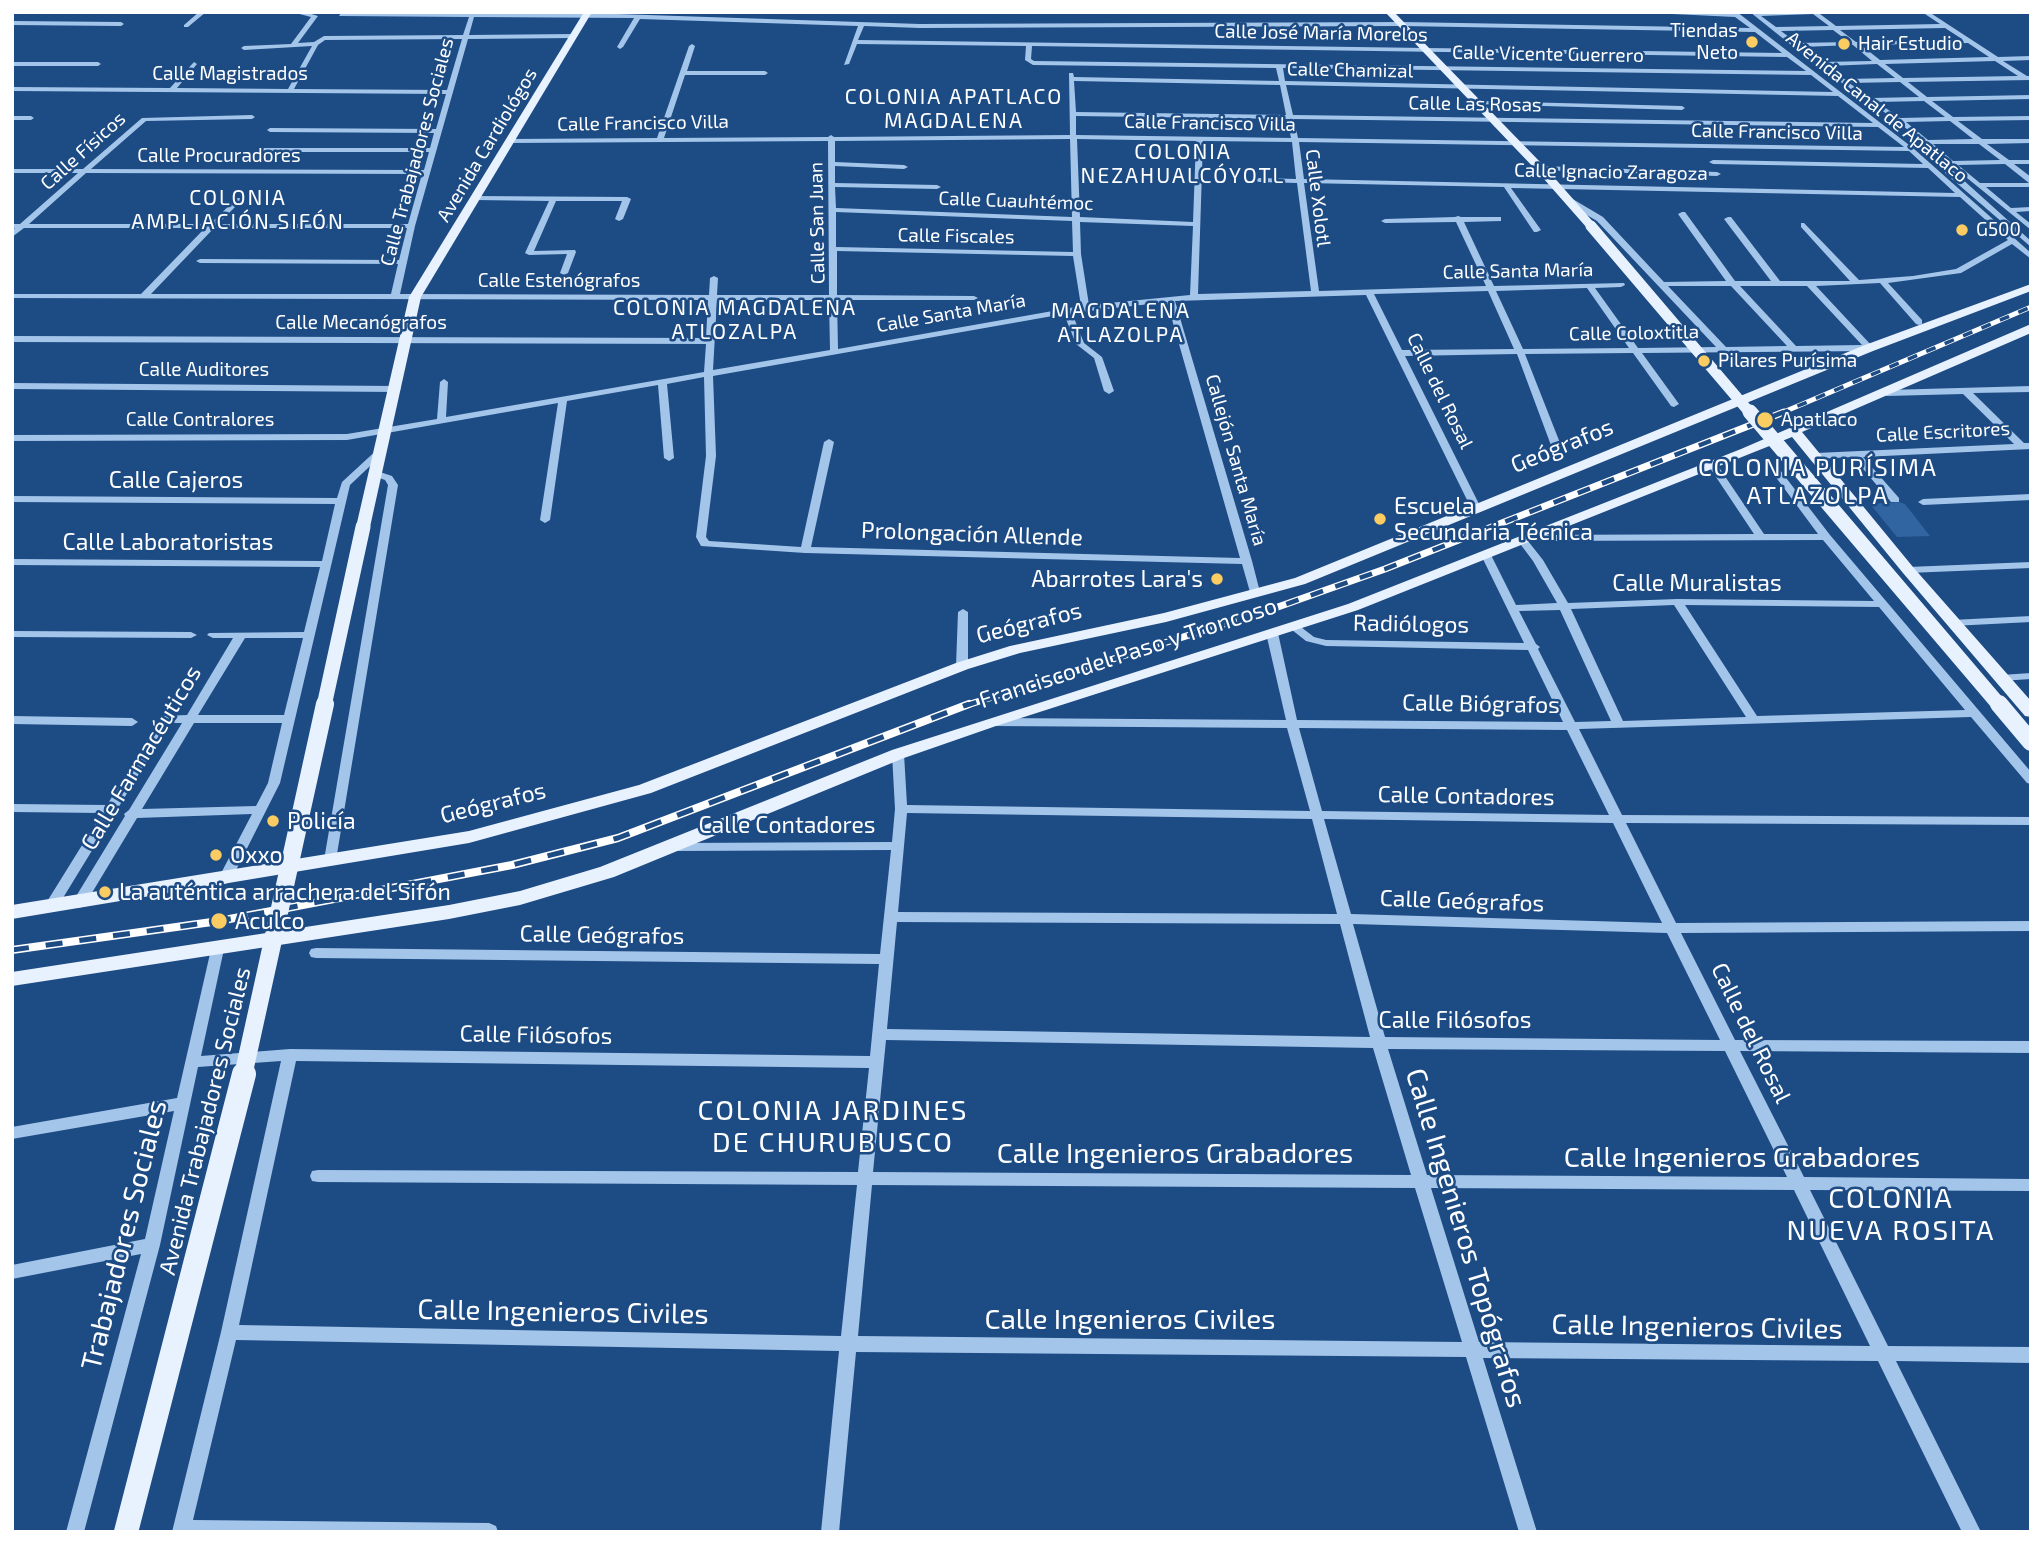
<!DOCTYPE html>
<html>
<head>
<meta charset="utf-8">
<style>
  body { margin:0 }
  #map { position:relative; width:2043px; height:1544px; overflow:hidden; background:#1d4b84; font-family:"Exo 2",sans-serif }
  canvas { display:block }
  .frame { position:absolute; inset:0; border:14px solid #fff; pointer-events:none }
</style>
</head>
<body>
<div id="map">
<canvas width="2043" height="1544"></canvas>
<div class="frame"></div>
</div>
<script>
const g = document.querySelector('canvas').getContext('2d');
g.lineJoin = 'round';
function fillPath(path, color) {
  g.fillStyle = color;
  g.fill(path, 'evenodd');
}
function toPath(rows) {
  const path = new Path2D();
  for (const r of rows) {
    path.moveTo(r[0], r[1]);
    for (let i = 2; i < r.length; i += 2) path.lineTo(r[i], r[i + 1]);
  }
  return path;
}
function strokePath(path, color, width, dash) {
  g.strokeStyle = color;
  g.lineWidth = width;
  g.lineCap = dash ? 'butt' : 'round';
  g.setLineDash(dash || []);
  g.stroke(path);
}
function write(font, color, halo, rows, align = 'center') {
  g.font = font + ' "Exo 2",sans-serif';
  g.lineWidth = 5;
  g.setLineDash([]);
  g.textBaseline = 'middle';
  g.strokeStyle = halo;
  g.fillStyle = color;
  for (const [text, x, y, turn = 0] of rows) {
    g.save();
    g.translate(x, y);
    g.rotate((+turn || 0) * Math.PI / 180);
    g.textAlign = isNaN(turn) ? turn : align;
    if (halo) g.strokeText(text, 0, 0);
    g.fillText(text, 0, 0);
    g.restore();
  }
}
const green = toPath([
  [1899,502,1905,504,1930,536,1897,537,1870,504]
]);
const minor = toPath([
  [199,12,206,12,188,27,184,27,184,25,199,12],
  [292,12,305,12,318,16,298,43,314,42,324,36,463,35,469,17,339,16,341,13,587,13,920,24,1402,22,1750,28,1735,17,1631,12,1737,12,1913,148,2031,253,2031,259,2012,244,1961,273,1888,283,1922,320,1922,324,1919,325,1916,324,1880,283,1816,286,1872,346,1873,348,1869,351,1642,353,1679,404,1674,407,1671,406,1633,353,1525,354,1562,448,1557,451,1552,448,1517,354,1405,356,1481,508,1476,511,1471,508,1366,295,1175,301,1252,561,1260,592,1255,595,1250,592,1242,564,805,553,701,546,696,537,706,456,704,377,667,384,674,458,669,461,664,458,658,385,567,401,550,520,545,523,540,520,558,403,347,440,12,441,12,435,347,434,437,419,440,382,444,379,448,382,446,417,704,372,706,344,12,342,12,336,706,338,708,300,12,298,12,294,141,294,205,228,24,228,12,237,12,231,15,228,12,228,12,224,20,224,78,173,12,173,12,169,83,169,142,118,252,115,255,117,252,119,146,121,91,169,424,170,429,152,264,152,260,150,264,148,430,148,434,133,270,132,267,130,270,128,436,129,446,94,12,91,12,87,170,88,194,62,197,64,177,88,288,89,312,46,244,50,241,48,244,46,291,44,311,17,292,12],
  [474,17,634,18,617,47,620,49,623,47,640,19,858,26,844,65,849,64,857,44,1026,46,1025,60,1033,65,1276,68,1279,81,1074,77,1073,73,1069,73,1070,135,834,137,831,135,828,137,664,138,685,75,765,75,768,73,765,71,687,71,695,46,692,44,689,46,657,138,510,139,507,141,510,143,828,141,829,295,717,295,718,278,714,276,710,278,709,295,400,294,415,226,468,39,574,38,577,36,574,34,469,35,474,17],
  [864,26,920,28,1402,26,1755,32,1782,53,858,40,864,26],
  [462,39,447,90,294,89,318,45,325,40,462,39],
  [1032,46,1787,57,1806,71,1034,61,1031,59,1032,46],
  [1283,68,1811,75,1833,92,1285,81,1283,68],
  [1074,81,1280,85,1286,115,1076,112,1074,81],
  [1286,85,1838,96,1873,123,1293,115,1286,85],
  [1076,116,1287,119,1291,138,1076,135,1076,116],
  [1294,119,1878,127,1904,147,1298,138,1294,119],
  [1070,139,1072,217,836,208,835,187,937,189,941,187,937,185,835,183,835,166,904,169,908,167,904,165,835,162,835,141,1070,139],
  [1077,139,1196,141,1193,222,1080,217,1077,139],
  [1203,141,1292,142,1296,179,1259,178,1255,180,1259,182,1297,183,1311,291,1198,294,1203,141],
  [1299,142,1909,151,1923,164,1713,160,1709,162,1713,164,1928,168,1955,193,1304,179,1299,142],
  [86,173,422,174,408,224,218,224,240,202,240,198,237,198,210,224,29,224,86,173],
  [1304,183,1504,187,1534,232,1537,232,1541,230,1511,188,1960,197,2008,240,1956,269,1913,276,1859,280,1804,223,1801,223,1801,227,1850,281,1780,281,1731,217,1728,217,1724,219,1771,281,1735,281,1685,212,1682,212,1678,214,1726,281,1664,282,1603,217,1571,198,1565,198,1565,202,1597,221,1716,347,1638,348,1595,288,1621,287,1625,285,1624,283,1494,286,1464,222,1501,221,1501,217,1461,217,1458,216,1455,217,1385,219,1381,221,1385,223,1456,222,1486,286,1319,291,1304,183],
  [836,212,1072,221,1073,252,836,247,836,212],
  [1080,222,1193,226,1190,295,1089,305,1081,254,1080,222],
  [214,228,407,228,399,260,200,259,196,261,200,263,398,264,391,294,151,294,214,228],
  [837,251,1073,256,1081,306,838,349,837,300,974,300,978,298,974,296,837,295,837,251],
  [1668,286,1731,286,1787,346,1726,347,1668,286],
  [1740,286,1807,286,1862,345,1796,346,1740,286],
  [1587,288,1629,348,1523,349,1496,291,1587,288],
  [1488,291,1514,349,1402,350,1374,294,1488,291],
  [717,300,829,300,830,350,713,370,717,300],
  [1167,302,1240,558,811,547,834,442,829,439,824,442,801,547,709,541,706,537,716,456,713,376,1064,314,1076,344,1094,358,1104,391,1109,394,1114,391,1102,357,1084,343,1072,313,1167,302],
  [1750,12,1837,12,1820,14,1836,26,1940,24,1922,12,1929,12,1998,57,2031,56,2031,60,2003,61,2027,76,2031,76,2031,80,1908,82,1927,97,2031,95,2031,99,1932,101,1953,117,2031,116,2031,120,1958,121,1982,139,2031,139,2031,143,1987,144,2009,160,2031,160,2031,164,2014,164,2031,177,2031,187,1986,187,2011,208,2031,207,2031,211,2016,212,2031,224,2031,230,1897,121,1816,65,1750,12],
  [1813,14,1829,26,1776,27,1761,16,1813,14],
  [1945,28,1962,39,1856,42,1840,30,1945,28],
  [1833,30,1849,42,1797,43,1781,31,1833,30],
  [1968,43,1989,57,1880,60,1861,45,1968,43],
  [1853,45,1872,61,1821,62,1802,47,1853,45],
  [1995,61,2018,76,1903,78,1885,64,1995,61],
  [1877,64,1895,78,1844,79,1826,66,1877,64],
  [1900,82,1919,97,1871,98,1849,83,1900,82],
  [1924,101,1945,117,1900,118,1877,102,1924,101],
  [1950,121,1973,139,1928,140,1906,122,1950,121],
  [1933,144,1979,144,2000,160,1953,161,1933,144],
  [2005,164,2029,183,1980,183,1958,165,2005,164],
  [12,21,121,22,124,24,121,26,12,25,12,21],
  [12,62,98,62,101,64,98,66,12,66,12,62],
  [1477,101,1682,106,1685,108,1682,110,1475,104,1475,102,1477,101],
  [12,116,31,116,34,118,31,120,12,120,12,116],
  [1540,166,1717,172,1721,174,1717,176,1537,170,1536,168,1540,166],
  [1945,169,1951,169,2031,241,2031,247,1945,173,1945,169],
  [472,196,627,197,631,199,623,219,619,221,615,219,622,201,556,201,534,251,575,250,576,252,568,273,564,275,560,273,567,254,529,255,525,253,549,201,475,200,471,198,472,196],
  [12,383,396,386,401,389,396,392,12,389,12,383],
  [2031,386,2031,392,1973,393,2024,443,2031,443,2031,449,1863,457,1899,498,1899,502,1891,502,1853,457,1816,459,1811,456,1816,453,2014,444,1963,394,1887,396,1882,393,1887,390,2031,386],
  [383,446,386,447,386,451,350,485,280,783,230,882,225,884,220,882,218,879,252,814,137,818,84,906,79,908,74,906,72,903,125,816,124,814,129,810,182,723,170,723,55,911,45,911,43,908,102,813,12,812,12,804,107,805,162,716,187,715,233,638,213,638,207,635,209,633,304,632,320,567,12,565,12,559,322,561,335,504,12,502,12,496,337,498,342,482,380,447,383,446],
  [245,638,303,638,284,715,198,715,245,638],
  [194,723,282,723,268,783,256,806,142,809,194,723],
  [1713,462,1716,463,1764,534,1818,534,1772,472,1777,469,1780,470,1830,535,2031,772,2031,784,2027,783,1971,717,1579,729,1622,815,2031,817,2031,825,1626,823,1676,923,2031,921,2031,931,1681,933,1735,1040,2031,1041,2031,1053,1740,1051,1804,1177,2031,1179,2031,1191,1810,1190,1888,1346,2031,1347,2031,1363,1896,1361,1981,1532,1962,1532,1878,1361,1483,1358,1537,1532,1519,1532,1466,1357,856,1352,839,1532,821,1532,839,1351,236,1340,193,1520,489,1523,496,1526,498,1532,172,1532,221,1332,281,1061,198,1067,160,1245,84,1532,66,1532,141,1254,12,1279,12,1265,145,1239,174,1111,12,1139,12,1127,177,1098,212,945,217,944,222,945,224,949,201,1056,290,1049,870,1056,879,964,316,958,311,957,309,953,311,949,316,948,880,954,891,850,676,851,670,847,676,843,892,842,895,809,892,754,898,750,904,754,907,805,1310,811,1287,728,993,726,987,722,993,718,1286,720,1266,633,1272,630,1278,633,1297,720,1563,722,1528,650,1326,646,1306,641,1287,626,1289,624,1297,624,1314,637,1326,640,1524,643,1481,555,1482,553,1486,552,1491,555,1516,605,1557,603,1533,561,1518,541,1519,539,1525,538,1530,535,1754,534,1708,465,1713,462],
  [1823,540,1874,601,1677,599,1568,603,1543,560,1528,541,1823,540],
  [1674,605,1746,717,1623,721,1571,609,1674,605],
  [1685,605,1879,607,1965,710,1757,716,1685,605],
  [1560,610,1611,721,1575,722,1538,649,1540,647,1536,644,1519,611,1560,610],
  [1299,728,1567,730,1609,815,1322,811,1299,728],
  [907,813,1312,819,1337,914,898,912,907,813],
  [1324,819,1613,823,1662,923,1351,914,1324,819],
  [897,922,1340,924,1370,1037,887,1029,897,922],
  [1353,924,1667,933,1720,1040,1385,1037,1353,924],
  [886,1040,1373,1048,1411,1175,873,1172,886,1040],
  [1388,1049,1725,1051,1787,1177,1427,1175,1388,1049],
  [296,1061,869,1068,858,1172,318,1170,312,1171,310,1176,312,1181,318,1182,857,1185,841,1336,239,1325,296,1061],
  [872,1185,1415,1188,1462,1342,858,1336,872,1185],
  [1431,1188,1794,1190,1870,1346,1479,1342,1431,1188],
  [377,471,392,476,398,485,336,860,330,864,324,860,388,485,385,480,374,476,372,474,377,471],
  [2031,494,2031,500,1923,505,1918,502,1923,499,2031,494],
  [2031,562,2031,568,1908,573,1903,570,1908,567,2031,562],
  [963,609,968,612,968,666,962,669,956,666,958,612,963,609],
  [2031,616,2031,622,1952,626,1947,623,1952,620,2031,616],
  [12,631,191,632,197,635,191,638,12,637,12,631],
  [2031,673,2031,679,2001,681,1995,678,2001,675,2031,673],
  [12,716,132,718,138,722,132,726,12,724,12,716]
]);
const major = toPath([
  [584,12,592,12,421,297,370,527,363,531,358,530,356,527,409,297,584,12],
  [1385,12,1394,12,1544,166,1595,224,1595,228,1587,228,1536,170,1385,12],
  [2031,284,2031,291,1873,351,1305,584,1166,622,1020,653,968,669,651,793,469,843,12,919,12,905,469,831,639,785,956,663,1010,646,1164,613,1295,578,1865,345,2031,284],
  [2031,324,2031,333,1802,432,1913,567,2031,701,2031,717,2025,716,1903,573,1792,437,1358,610,996,726,904,758,614,877,520,905,449,919,12,986,12,972,449,905,520,891,600,867,892,750,1348,604,1741,449,2031,324]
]);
const railFar2 = toPath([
  [1779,414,2031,307]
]);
const railFar1 = toPath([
  [964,706,1275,608,1385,569,1784,412]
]);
const rail = toPath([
  [12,950,219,921,512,865,618,838,969,704]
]);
const majorBridgeFar3 = toPath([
  [1591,226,1751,414]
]);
const majorBridgeFar2 = toPath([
  [1750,412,2000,706],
  [324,706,363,527]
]);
const majorBridgeFar1 = toPath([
  [1999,704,2031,742],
  [243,1076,325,704]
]);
const majorBridge = toPath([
  [126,1532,244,1074]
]);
const markers = [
  [1752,42,7,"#facc62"],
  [1844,44,7,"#facc62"],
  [1962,230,7,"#facc62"],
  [1704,361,7,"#facc62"],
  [1765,420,9,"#facc62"],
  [1380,519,7,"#facc62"],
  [1217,579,7,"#facc62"],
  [273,821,7,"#facc62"],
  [216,855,7,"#facc62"],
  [105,892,7,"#facc62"],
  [219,921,9,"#facc62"]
];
const farPoinames = [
  ["Tiendas",1738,31,"right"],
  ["Neto",1738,53,"right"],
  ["Hair Estudio",1858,44],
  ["G500",1976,230],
  ["Pilares Purísima",1718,361],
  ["Apatlaco",1781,420]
];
const farStreetnames = [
  ["Calle José María Morelos",1321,33,1],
  ["Calle Vicente Guerrero",1548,54,1],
  ["Calle Chamizal",1350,70,1],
  ["Calle Magistrados",230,74],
  ["Calle Las Rosas",1475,104,1],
  ["Avenida Canal de Apatlaco",1877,107,39],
  ["Calle Francisco Villa",643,123,-1],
  ["Calle Francisco Villa",1210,123,1],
  ["Calle Francisco Villa",1777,132,1],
  ["Avenida Cardiológos",487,145,-59],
  ["Calle Físicos",83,151,-42],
  ["Calle Trabajadores Sociales",417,152,-75],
  ["Calle Procuradores",219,156],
  ["Calle Ignacio Zaragoza",1611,172,1],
  ["Calle Xolotl",1318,198,83],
  ["Calle Cuauhtémoc",1016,201,2],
  ["Calle San Juan",817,223,-91],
  ["Calle Fiscales",956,236,1],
  ["Calle Santa María",1518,271,-1],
  ["Calle Estenógrafos",559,281],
  ["Calle Santa María",951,313,-10],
  ["Calle Mecanógrafos",361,323],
  ["Calle Coloxtitla",1634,333,-1],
  ["Calle Auditores",204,370],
  ["Calle del Rosal",1440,391,64],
  ["Calle Contralores",200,420],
  ["Calle Escritores",1943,432,-3],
  ["Callejón Santa María",1236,460,74]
];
const farNeighbourhoodnames = [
  ["COLONIA APATLACO",954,97],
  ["MAGDALENA",954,121],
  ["COLONIA",1183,152],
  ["NEZAHUALCÓYOTL",1183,176],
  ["COLONIA",238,198],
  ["AMPLIACIÓN SIFÓN",238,222],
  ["COLONIA MAGDALENA",735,308],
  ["ATLOZALPA",735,332]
];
const farQuarternames = [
  ["MAGDALENA",1121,311],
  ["ATLAZOLPA",1121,335]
];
const streetNames = [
  ["Geógrafos",1562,446,-22],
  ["Calle Cajeros",176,480],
  ["Prolongación Allende",972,534,2],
  ["Calle Laboratoristas",168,542],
  ["Calle Muralistas",1697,583],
  ["Geógrafos",1029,623,-14],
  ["Radiólogos",1411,624,1],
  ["Francisco del Paso y Troncoso",1128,653,-18],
  ["Calle Biógrafos",1481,704,1],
  ["Calle Farmacéuticos",141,758,-59],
  ["Calle Contadores",1466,796,1],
  ["Geógrafos",493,803,-14],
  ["Calle Contadores",787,825],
  ["Calle Geógrafos",1462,901,2],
  ["Calle Geógrafos",602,935,1],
  ["Calle Filósofos",1455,1020],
  ["Calle del Rosal",1751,1033,64],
  ["Calle Filósofos",536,1035,1],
  ["Avenida Trabajadores Sociales",205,1121,-76]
];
const poiNames = [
  ["Escuela",1394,506],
  ["Secundaria Técnica",1394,532],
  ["Abarrotes Lara's",1203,579,"right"],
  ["Policía",287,821],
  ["Oxxo",230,855],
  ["La auténtica arrachera del Sifón",119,892],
  ["Aculco",235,921]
];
const neighbourhoodNames = [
  ["COLONIA PURÍSIMA",1818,468],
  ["ATLAZOLPA",1818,496]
];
const nearNeighbourhoodnames = [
  ["COLONIA JARDINES",833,1111],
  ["DE CHURUBUSCO",833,1143],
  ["COLONIA",1891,1199],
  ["NUEVA ROSITA",1891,1231]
];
const nearStreetnames = [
  ["Calle Ingenieros Grabadores",1175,1154],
  ["Calle Ingenieros Grabadores",1742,1158],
  ["Trabajadores Sociales",124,1235,-76],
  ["Calle Ingenieros Topógrafos",1466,1238,73],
  ["Calle Ingenieros Civiles",563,1312,1],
  ["Calle Ingenieros Civiles",1130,1320],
  ["Calle Ingenieros Civiles",1697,1327,1]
];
fillPath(green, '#3065a2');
fillPath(minor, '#a4c5ea');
fillPath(major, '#e8f1fe');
strokePath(railFar2, '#fff', 5);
strokePath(railFar1, '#fff', 7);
strokePath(rail, '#fff', 8);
strokePath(railFar2, '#1d4b84', 3.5, [10]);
strokePath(railFar1, '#1d4b84', 4.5, [13]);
strokePath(rail, '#1d4b84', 5, [17]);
strokePath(majorBridgeFar3, '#e8f1fe', 11);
strokePath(majorBridgeFar2, '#e8f1fe', 15);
strokePath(majorBridgeFar1, '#e8f1fe', 18);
strokePath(majorBridge, '#e8f1fe', 24);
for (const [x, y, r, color] of markers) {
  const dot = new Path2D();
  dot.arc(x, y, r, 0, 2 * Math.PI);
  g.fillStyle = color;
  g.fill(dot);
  strokePath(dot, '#1d4b84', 2.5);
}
write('19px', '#fff', '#1d4b84', farPoinames, 'left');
write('19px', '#fff', '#1d4b84', farStreetnames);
g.letterSpacing = '2px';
write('21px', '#fff', '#1d4b84', farNeighbourhoodnames);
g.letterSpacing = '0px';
g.letterSpacing = '2px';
write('21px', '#fff', '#1d4b84', farQuarternames);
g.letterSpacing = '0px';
write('23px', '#fff', '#1d4b84', streetNames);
write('23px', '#fff', '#1d4b84', poiNames, 'left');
g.letterSpacing = '2px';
write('24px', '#fff', '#1d4b84', neighbourhoodNames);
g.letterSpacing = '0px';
g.letterSpacing = '2px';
write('28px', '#fff', '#1d4b84', nearNeighbourhoodnames);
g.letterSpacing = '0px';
write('28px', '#fff', '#1d4b84', nearStreetnames);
</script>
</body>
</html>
